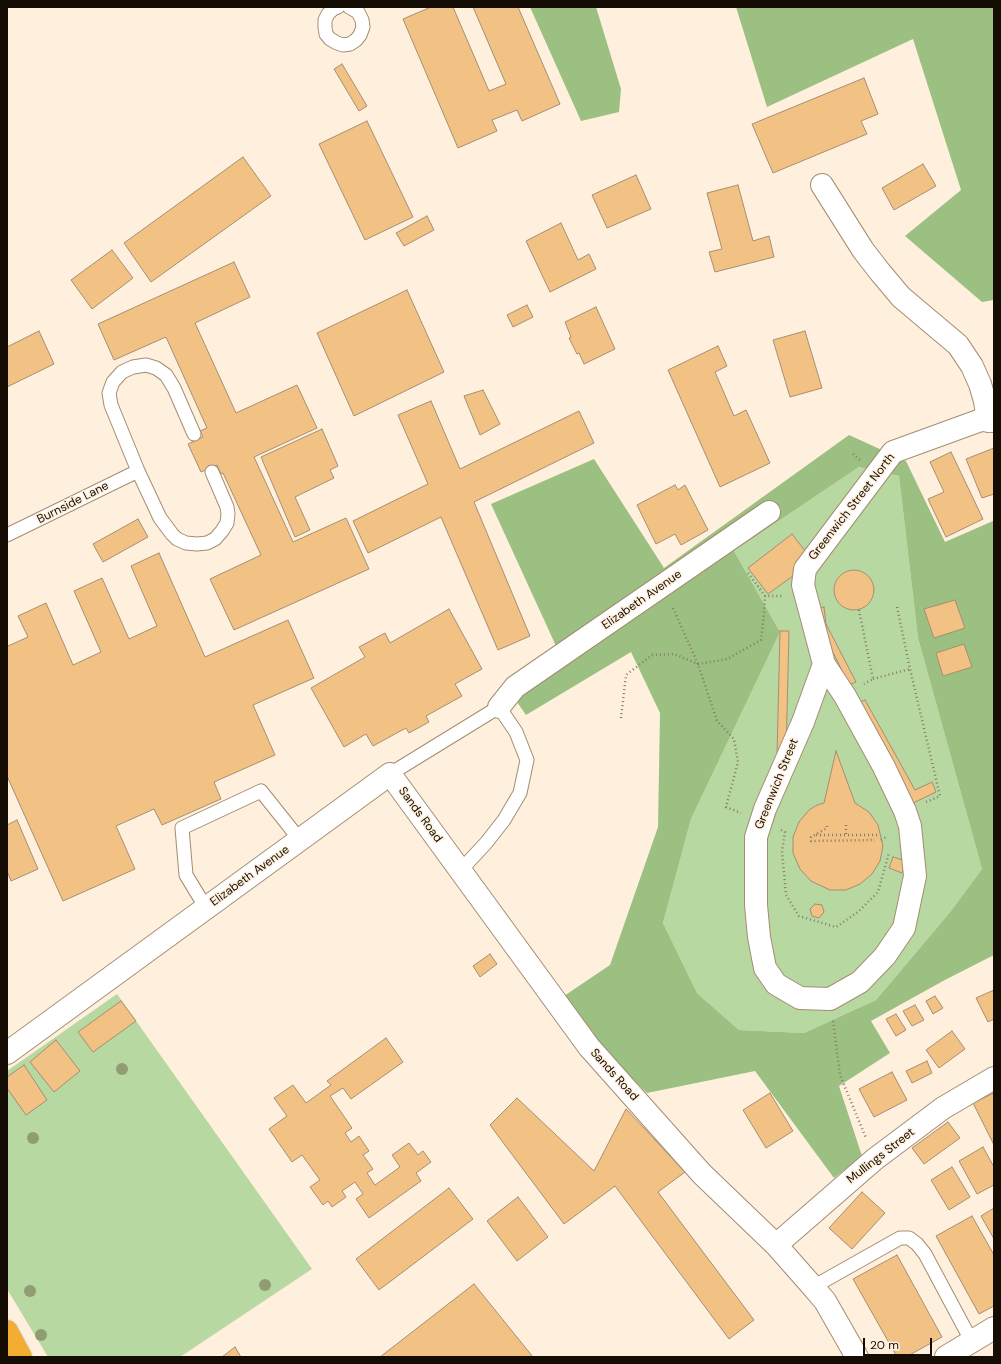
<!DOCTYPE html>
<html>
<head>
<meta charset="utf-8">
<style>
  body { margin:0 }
  #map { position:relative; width:1001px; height:1364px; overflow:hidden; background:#fff0de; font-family:"DM Sans",sans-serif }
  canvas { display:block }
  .frame { position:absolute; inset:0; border:8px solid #150d04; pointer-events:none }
  .scale { position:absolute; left:863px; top:1338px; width:69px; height:18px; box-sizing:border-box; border:2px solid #150d04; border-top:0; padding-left:5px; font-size:12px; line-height:14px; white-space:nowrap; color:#150d04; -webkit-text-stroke:3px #fff0de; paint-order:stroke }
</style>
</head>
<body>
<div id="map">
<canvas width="1001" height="1364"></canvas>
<div class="frame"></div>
<div class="scale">20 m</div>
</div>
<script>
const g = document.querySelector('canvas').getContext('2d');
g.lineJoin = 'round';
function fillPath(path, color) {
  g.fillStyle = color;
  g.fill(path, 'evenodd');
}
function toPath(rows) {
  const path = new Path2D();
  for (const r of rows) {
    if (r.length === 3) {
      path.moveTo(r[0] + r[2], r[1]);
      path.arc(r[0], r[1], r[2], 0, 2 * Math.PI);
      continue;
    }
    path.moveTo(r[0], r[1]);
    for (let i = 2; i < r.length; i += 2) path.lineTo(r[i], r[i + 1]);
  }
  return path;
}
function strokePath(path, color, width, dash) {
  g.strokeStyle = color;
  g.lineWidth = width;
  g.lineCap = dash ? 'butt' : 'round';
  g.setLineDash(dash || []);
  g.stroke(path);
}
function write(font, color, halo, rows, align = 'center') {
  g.font = font + ' "DM Sans",sans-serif';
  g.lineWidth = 3;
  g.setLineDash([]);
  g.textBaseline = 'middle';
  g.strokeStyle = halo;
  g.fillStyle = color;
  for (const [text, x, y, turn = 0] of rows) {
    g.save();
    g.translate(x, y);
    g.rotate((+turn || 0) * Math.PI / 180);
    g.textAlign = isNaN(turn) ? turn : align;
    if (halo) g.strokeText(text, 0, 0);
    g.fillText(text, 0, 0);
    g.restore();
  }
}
const green = toPath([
  [859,467,899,476,918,638,982,869,951,911,876,1000,804,1033,739,1030,697,993,663,923,691,819,780,632,734,551],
  [117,994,312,1269,180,1357,48,1357,7,1289,7,1071]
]);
const forest = toPath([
  [530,7,596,7,621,89,619,112,581,121],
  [736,7,994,7,994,300,982,302,905,236,961,190,913,39,767,107],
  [849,435,906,461,945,542,993,521,994,523,994,955,943,981,871,1021,890,1053,839,1086,862,1156,834,1178,755,1071,647,1093,607,1054,564,996,610,965,658,827,660,713,631,652,526,715,504,683,556,646,491,504,594,459,664,568],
  [859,467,899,476,918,638,982,869,951,911,876,1000,804,1033,739,1030,697,993,663,923,691,819,780,632,734,551]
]);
const building = toPath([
  [431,7,453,7,489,91,506,84,473,7,518,7,560,104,522,121,517,110,492,120,497,131,458,148,403,19,431,7],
  [342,64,367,106,359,111,334,69,342,64],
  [864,78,878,114,861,121,867,134,773,173,752,124,864,78],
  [367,121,413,217,365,240,319,144,367,121],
  [243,157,271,196,151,282,124,243,243,157],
  [923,164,936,186,894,210,882,188,923,164],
  [636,175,651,209,607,228,592,195,636,175],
  [738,185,753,241,769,236,774,257,715,272,709,252,722,249,707,193,738,185],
  [427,216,434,230,404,246,396,233,427,216],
  [561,223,578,260,589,254,596,269,550,292,526,241,561,223],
  [112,250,133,278,92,309,71,280,112,250],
  [234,262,250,297,195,323,236,413,297,385,317,428,254,457,293,542,346,518,369,569,234,630,210,579,261,555,223,473,221,474,217,465,201,472,188,444,203,437,200,431,207,428,166,337,114,360,98,324,234,262],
  [407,290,444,372,354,416,317,333,407,290],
  [527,305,533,317,513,327,507,315,527,305],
  [596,307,615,349,584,364,579,353,577,354,569,338,571,337,565,322,596,307],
  [39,331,54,364,7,387,7,347,39,331],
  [805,331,822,388,790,397,773,340,805,331],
  [718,346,727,366,715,372,734,416,746,410,770,463,720,487,668,370,718,346],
  [483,390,500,424,480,435,464,396,483,390],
  [431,401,460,469,579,411,594,443,474,502,530,636,498,650,441,517,368,553,353,521,428,484,398,415,431,401],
  [322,429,338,466,330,470,334,478,295,497,310,530,295,537,261,457,322,429],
  [994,448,994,494,982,498,966,459,994,448],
  [951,452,983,519,946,537,928,499,944,492,930,462,951,452],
  [675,485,678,490,685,485,708,530,681,545,675,534,656,544,637,505,675,485],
  [138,519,148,537,103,562,93,544,138,519],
  [792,534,809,556,793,568,797,573,768,594,748,568,792,534],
  [159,553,205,657,288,620,314,678,253,705,275,755,214,782,221,799,162,825,154,809,116,826,135,869,63,901,7,776,7,645,8,646,28,637,18,616,46,603,73,665,101,652,74,591,102,578,129,639,157,626,131,566,159,553],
  [854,590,20],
  [955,600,965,628,934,638,924,609,955,600],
  [824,607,826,624,856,682,849,685,820,626,817,609,824,607],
  [449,609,482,669,455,684,462,696,426,716,429,722,409,733,406,728,373,746,366,734,344,747,311,688,365,657,359,647,385,633,390,643,449,609],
  [780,631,789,631,786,756,777,756,780,631],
  [964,644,972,667,943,676,936,653,964,644],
  [865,700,915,790,932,782,936,792,911,804,856,704,865,700],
  [836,751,855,803,869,812,878,825,883,846,880,861,872,874,860,884,846,890,830,890,811,881,800,869,793,853,793,837,799,822,809,810,817,805,824,803,836,751],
  [17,820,38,869,11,881,7,871,7,825,17,820],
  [893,857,906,861,902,873,889,868,893,857],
  [815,904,822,905,824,912,819,918,812,916,810,909,815,904],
  [490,954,497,964,480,977,473,966,490,954],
  [994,990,994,1019,988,1022,976,998,994,990],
  [935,996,943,1008,933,1014,926,1001,935,996],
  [121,1001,136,1021,93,1052,78,1032,121,1001],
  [915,1005,924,1020,912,1026,903,1011,915,1005],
  [896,1014,906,1030,896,1036,886,1019,896,1014],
  [952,1031,965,1049,939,1068,926,1050,952,1031],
  [386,1038,403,1062,351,1099,343,1088,330,1096,352,1128,345,1133,351,1142,359,1136,369,1151,363,1155,373,1169,367,1173,375,1185,400,1167,392,1155,409,1143,418,1155,423,1151,431,1162,416,1173,421,1181,369,1218,356,1199,363,1194,355,1182,342,1191,346,1197,332,1207,328,1201,323,1205,310,1187,320,1180,302,1155,292,1162,269,1129,287,1116,274,1098,293,1085,306,1103,331,1085,327,1081,386,1038],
  [56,1040,80,1071,54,1092,30,1062,56,1040],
  [927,1061,932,1073,912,1083,906,1071,927,1061],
  [24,1065,47,1100,26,1115,7,1088,7,1077,24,1065],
  [892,1072,907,1100,874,1117,859,1089,892,1072],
  [770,1093,793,1131,766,1148,743,1110,770,1093],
  [994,1093,994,1145,973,1103,994,1093],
  [517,1098,594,1171,626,1109,685,1172,658,1192,754,1320,729,1339,615,1186,564,1224,490,1125,517,1098],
  [948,1122,960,1138,924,1164,912,1148,948,1122],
  [983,1147,994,1167,994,1185,977,1194,959,1161,983,1147],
  [952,1167,970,1197,949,1210,931,1180,952,1167],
  [449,1188,473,1219,379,1290,356,1259,449,1188],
  [862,1192,885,1213,852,1249,829,1228,862,1192],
  [518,1197,548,1237,517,1261,487,1221,518,1197],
  [994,1208,994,1239,981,1216,994,1208],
  [972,1216,994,1255,994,1306,979,1314,936,1236,972,1216],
  [897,1255,942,1337,906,1357,897,1357,853,1279,897,1255],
  [474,1284,533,1357,380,1357,474,1284],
  [235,1347,241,1357,222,1357,235,1347]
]);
const path = toPath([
  [853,454,860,460],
  [748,573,765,596],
  [897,607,910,669,940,796,926,802],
  [673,608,698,664,717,721,734,739,738,762,726,807,741,813],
  [859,610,873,679,864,684],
  [873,679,910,669],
  [621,718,626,675,652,655,674,654,698,664,727,659,761,640,764,614,765,596,783,596],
  [846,825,846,835],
  [827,826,827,828,811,837,811,841,875,840],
  [781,830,785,832,782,851,786,895,799,916,836,927,858,912,878,892,889,853],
  [816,835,877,835],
  [881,840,888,836],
  [833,1021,840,1075,866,1138]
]);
const lane = toPath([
  [338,7,333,9,328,14,325,20,325,27,326,34,330,39,337,43,343,45,350,44,356,40,360,35,363,27,362,20,358,12,349,7],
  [194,434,174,388,166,375,156,368,146,365,133,367,122,372,113,382,109,393,111,405,138,471,160,518,172,534,177,539,186,543,197,544,207,543,215,539,222,531,227,523,228,514,227,507,212,472],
  [7,535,138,471],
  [390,774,499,707,516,732,527,760,520,793,504,820,486,843,460,871],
  [206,908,186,875,182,828,261,791,300,840],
  [813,1287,900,1238,909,1238,917,1244,925,1254,972,1342]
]);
const street = toPath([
  [822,185,863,250,880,272,901,297,958,345,972,366,980,384,985,401,988,421],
  [824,664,803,722,765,809,756,837,756,905,759,937,765,968,776,984,800,998,830,999,860,982,885,956,904,928,915,876,910,826,905,811,884,767,845,696,824,664,803,585,805,569,893,452,981,420,994,421],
  [499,707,515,687,769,512],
  [7,1053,390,774,589,1047,702,1174,776,1245,813,1287,825,1301,857,1357],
  [776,1245,875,1159,943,1108,994,1078]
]);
const secondary = toPath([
  [946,1357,994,1328]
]);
const highway = toPath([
  [7,1331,21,1357]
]);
const trees = [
  [122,1069],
  [33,1138],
  [265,1285],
  [30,1291],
  [41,1335]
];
const streetNames = [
  ["Burnside Lane",73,503,-27],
  ["Greenwich Street North",852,507,-52],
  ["Elizabeth Avenue",642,600,-35],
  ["Greenwich Street",777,784,-68],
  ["Sands Road",420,815,54],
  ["Elizabeth Avenue",250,876,-36],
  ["Sands Road",614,1075,48],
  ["Mullings Street",881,1156,-38]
];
fillPath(green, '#b7d8a1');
fillPath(forest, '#9bc081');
fillPath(building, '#f2c184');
strokePath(building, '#a58e73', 1);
strokePath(lane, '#a48d72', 15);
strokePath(street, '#a48d72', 24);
strokePath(secondary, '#a48d72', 24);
strokePath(highway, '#dedddc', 24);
strokePath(path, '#857a6c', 2.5, [1, 3]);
strokePath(lane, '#fff', 13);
strokePath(street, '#fff', 22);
strokePath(secondary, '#fff', 22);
strokePath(highway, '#f3ad32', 22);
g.fillStyle = '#909c71';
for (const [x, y] of trees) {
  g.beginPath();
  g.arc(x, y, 6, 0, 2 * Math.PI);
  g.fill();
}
write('12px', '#150d04', '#fff0de', streetNames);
</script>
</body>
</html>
